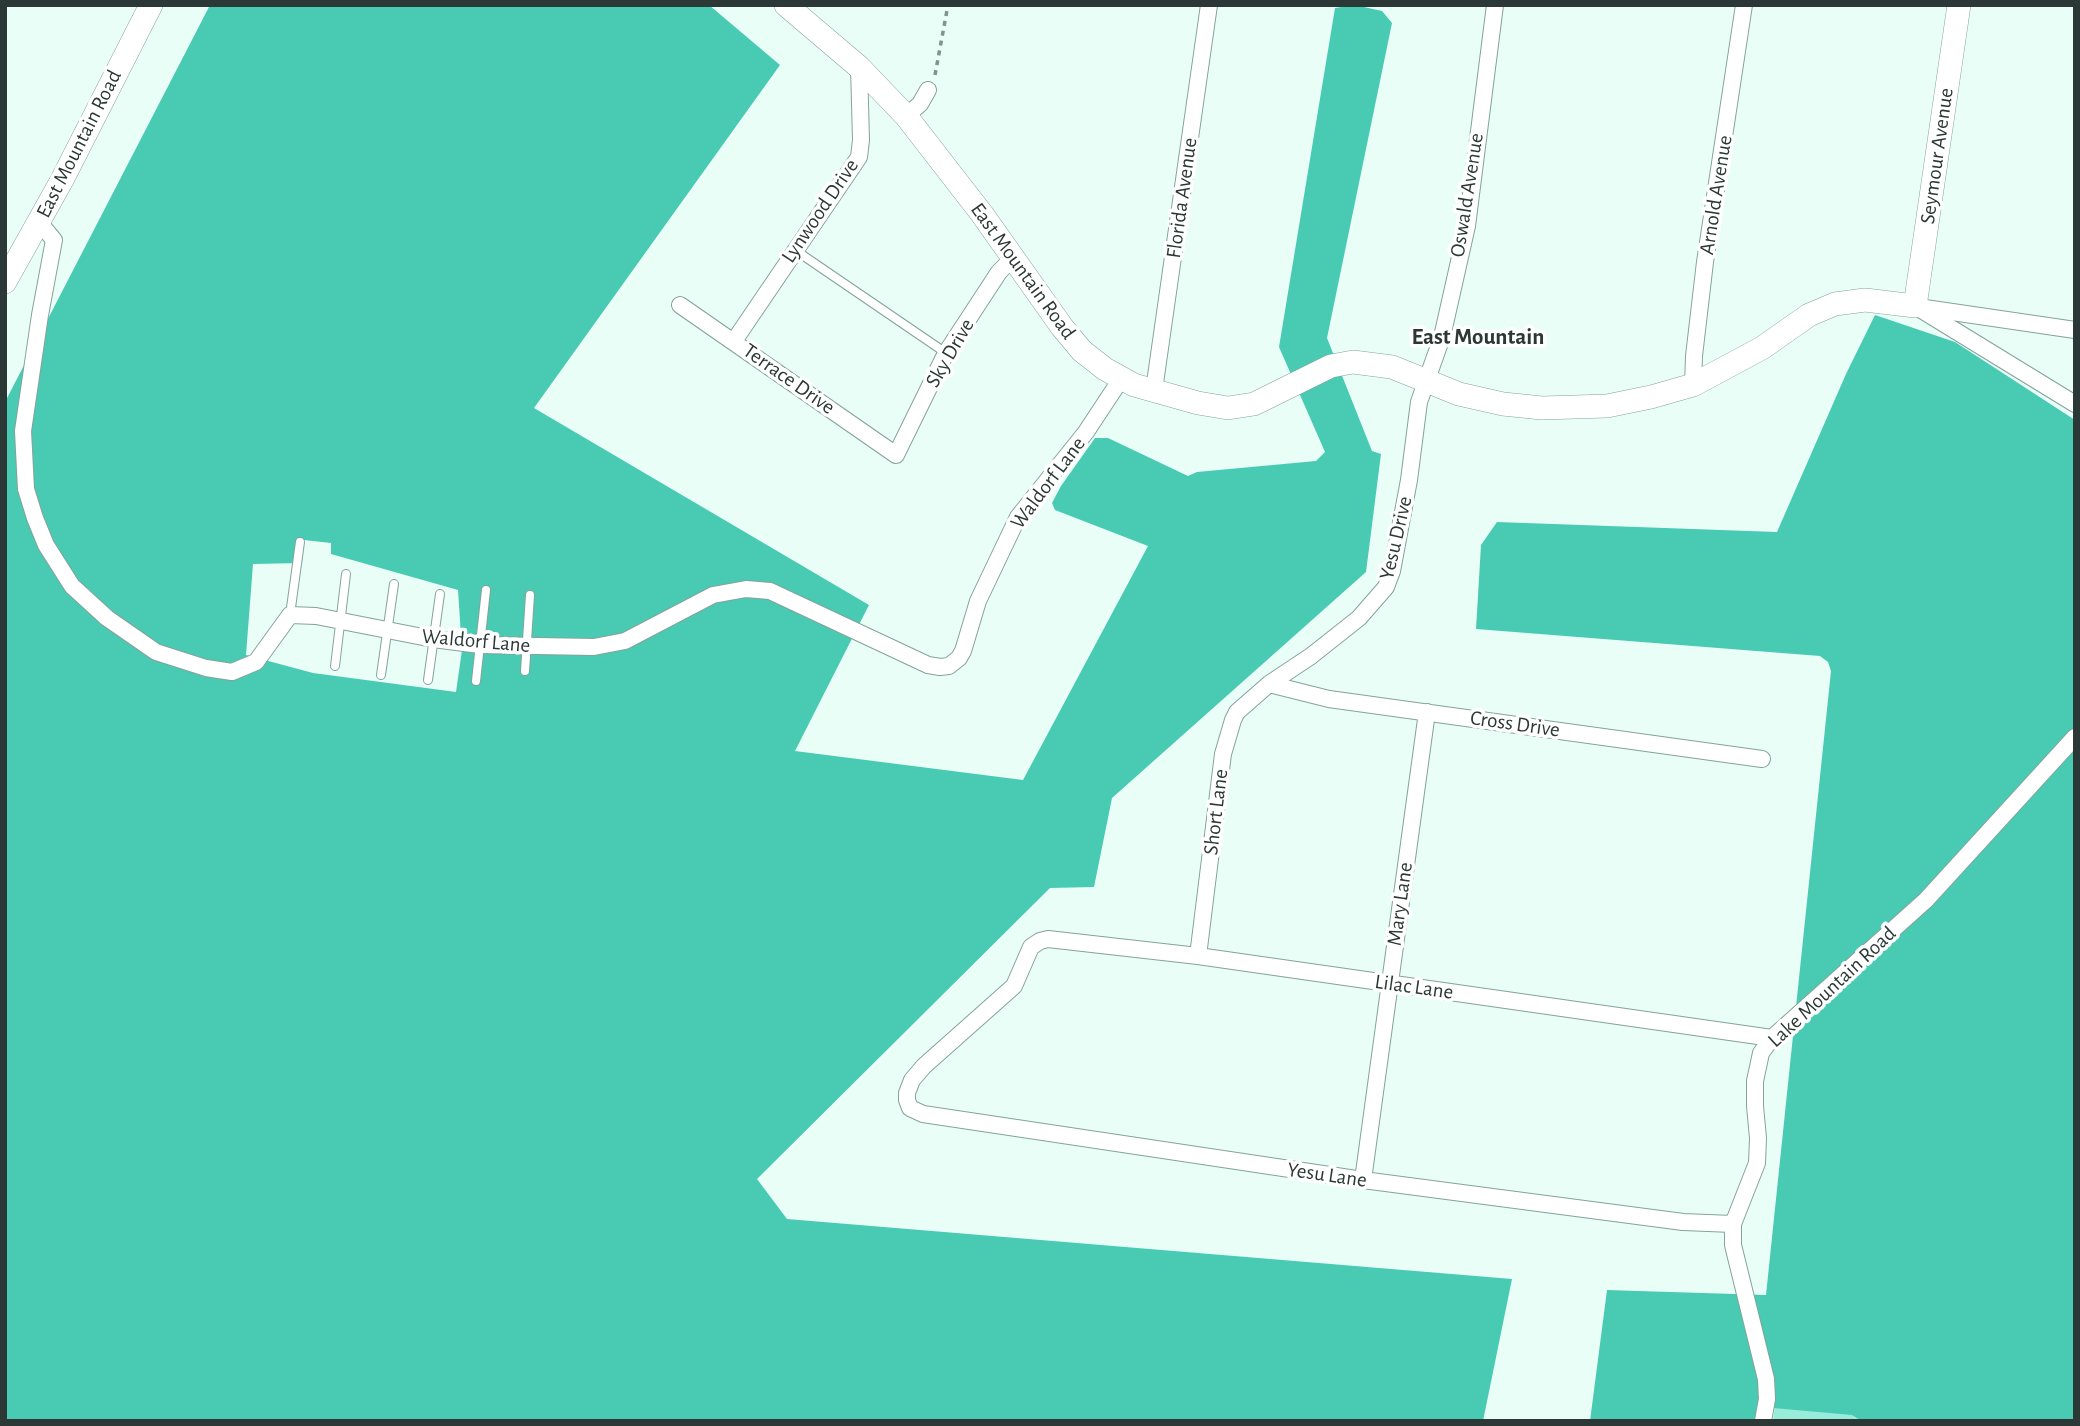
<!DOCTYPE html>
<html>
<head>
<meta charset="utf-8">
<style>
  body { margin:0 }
  #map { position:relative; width:2080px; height:1426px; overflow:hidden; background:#eafef8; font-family:"Alegreya Sans",sans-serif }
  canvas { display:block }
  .frame { position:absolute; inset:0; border:7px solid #2b3835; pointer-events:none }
</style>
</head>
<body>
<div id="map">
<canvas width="2080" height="1426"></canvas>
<div class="frame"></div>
</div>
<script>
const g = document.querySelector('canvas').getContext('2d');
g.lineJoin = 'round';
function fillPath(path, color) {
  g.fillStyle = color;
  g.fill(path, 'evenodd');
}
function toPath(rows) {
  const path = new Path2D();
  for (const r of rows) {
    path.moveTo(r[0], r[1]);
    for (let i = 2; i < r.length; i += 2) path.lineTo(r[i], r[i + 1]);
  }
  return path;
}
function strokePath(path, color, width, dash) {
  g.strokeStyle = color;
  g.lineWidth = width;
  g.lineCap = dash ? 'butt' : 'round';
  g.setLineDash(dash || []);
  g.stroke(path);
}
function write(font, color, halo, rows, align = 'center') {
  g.font = font + ' "Alegreya Sans",sans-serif';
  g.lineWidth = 7;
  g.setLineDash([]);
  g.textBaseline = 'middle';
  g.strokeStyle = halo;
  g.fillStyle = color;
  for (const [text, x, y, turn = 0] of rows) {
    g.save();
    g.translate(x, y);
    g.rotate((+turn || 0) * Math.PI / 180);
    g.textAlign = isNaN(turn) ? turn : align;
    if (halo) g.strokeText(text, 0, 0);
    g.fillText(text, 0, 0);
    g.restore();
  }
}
const green = toPath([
  [1775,1405,1862,1410,1862,1421,1773,1421]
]);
const forest = toPath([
  [210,5,709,5,780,65,534,408,869,605,795,751,1023,780,1148,546,1055,510,1052,503,1061,486,1095,438,1108,438,1188,476,1197,472,1316,461,1325,452,1279,347,1335,8,1355,5,1382,11,1392,23,1327,338,1372,451,1381,454,1366,572,1112,798,1094,887,1050,888,757,1179,787,1219,1512,1279,1483,1421,5,1421,5,402],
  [304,540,331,543,331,554,458,590,462,650,456,692,313,673,246,655,253,564,302,563],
  [1875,315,1955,342,2075,420,2075,1421,1862,1421,1852,1415,1773,1408,1760,1421,1590,1421,1607,1290,1766,1295,1831,671,1828,662,1820,656,1476,629,1481,545,1497,522,1777,532,1846,374]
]);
const path = toPath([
  [935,75,948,5]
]);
const lane = toPath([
  [795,250,946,353],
  [290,615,300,542],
  [335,666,346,574],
  [525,671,530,595],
  [381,675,394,584],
  [428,680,440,594],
  [476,681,486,590]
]);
const street = toPath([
  [906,116,920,104,928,90],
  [39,222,54,240,40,315,23,431,26,489,35,518,46,545,72,586,107,618,156,652,206,668,232,672,256,662,290,615,316,616,433,639,480,645,594,647,625,641,713,595,746,589,770,591,928,665,940,667,949,666,959,658,963,651,978,601,1018,517,1086,432,1121,379],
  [680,305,896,455,946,353,999,272,1014,257],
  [1915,306,2075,404],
  [1925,308,2075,330],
  [734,341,859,157,861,140,859,67],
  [1693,385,1694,356,1705,262,1744,5],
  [1154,390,1209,5],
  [1269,684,1329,699,1762,759],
  [1198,956,1223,754,1233,720,1237,712,1269,684,1311,656,1359,618,1386,587,1392,571,1409,480,1419,402,1442,337,1467,226,1495,5],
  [1363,1180,1427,712],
  [1733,1224,1683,1222,1363,1180,923,1114,910,1108,907,1100,907,1093,912,1080,924,1066,1014,986,1031,947,1040,941,1048,939,1198,956,1772,1038],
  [1763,1421,1767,1399,1766,1379,1733,1245,1733,1224,1757,1163,1758,1138,1755,1106,1755,1081,1761,1053,1772,1038,1926,900,2075,737]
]);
const secondary = toPath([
  [786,5,859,67,906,116,982,214,1062,327,1082,351,1105,369,1134,385,1198,403,1228,408,1254,404,1331,366,1353,362,1392,367,1459,394,1503,404,1542,408,1607,406,1651,397,1693,385,1762,348,1809,315,1835,304,1865,300,1915,306,1959,5],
  [5,282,62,180,151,5]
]);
const streetNames = [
  ["East Mountain Road",79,144,-63],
  ["Seymour Avenue",1937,156,-82],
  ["Oswald Avenue",1467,195,-81],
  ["Arnold Avenue",1716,195,-81],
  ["Florida Avenue",1182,198,-82],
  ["Lynwood Drive",820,211,-56],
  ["East Mountain Road",1023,271,54],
  ["Sky Drive",950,353,-60],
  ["Terrace Drive",789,379,35],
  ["Waldorf Lane",1048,483,-53],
  ["Yesu Drive",1396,538,-77],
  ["Waldorf Lane",476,641,5],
  ["Cross Drive",1515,724,8],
  ["Short Lane",1216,812,-83],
  ["Mary Lane",1400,904,-82],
  ["Lilac Lane",1414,987,8],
  ["Lake Mountain Road",1832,987,-43],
  ["Yesu Lane",1327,1175,8]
];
const neighbourhoodNames = [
  ["East Mountain",1478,337]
];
fillPath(green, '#97edd9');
fillPath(forest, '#48cbb2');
strokePath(lane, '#84a39b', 10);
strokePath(street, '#84a39b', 18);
strokePath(secondary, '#84a39b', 24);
strokePath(path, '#82928e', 3.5, [5, 5]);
strokePath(lane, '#fff', 8);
strokePath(street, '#fff', 16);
strokePath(secondary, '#fff', 23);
write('21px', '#2b3835', '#fff', streetNames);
write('bold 23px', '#2b3835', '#fff', neighbourhoodNames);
</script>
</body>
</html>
